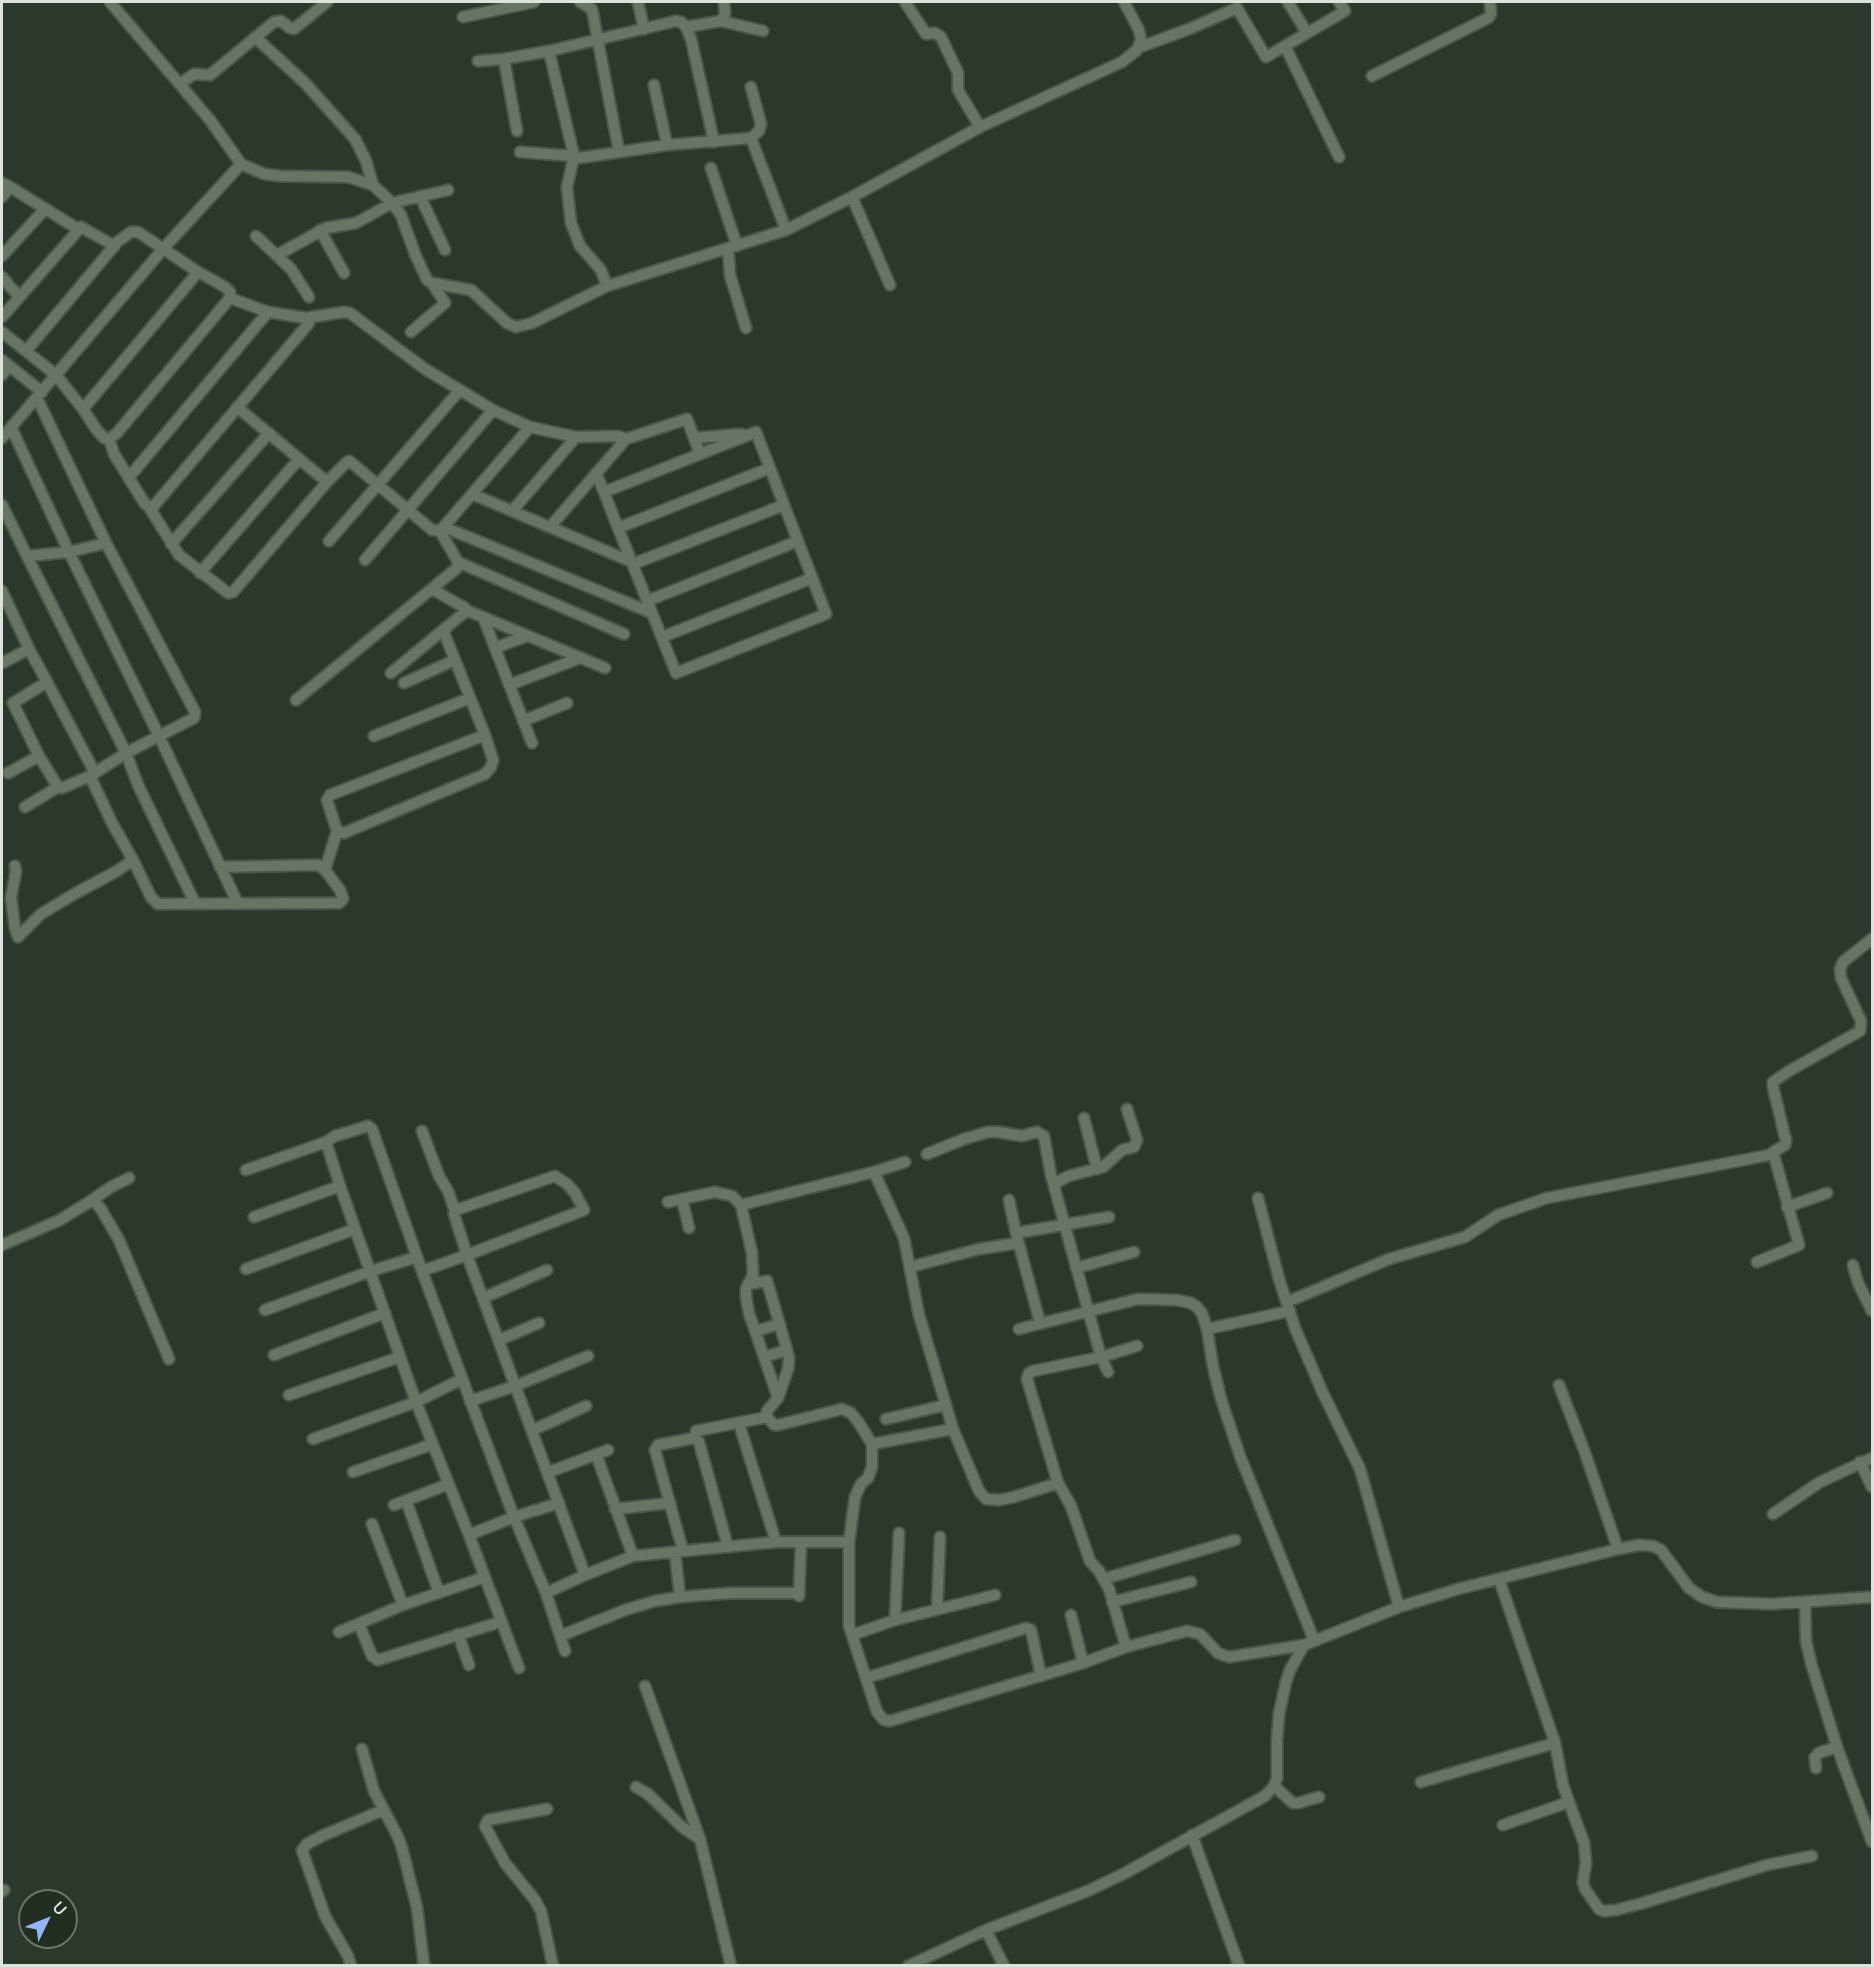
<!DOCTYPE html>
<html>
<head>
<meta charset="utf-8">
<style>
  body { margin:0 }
  #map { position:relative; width:1874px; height:1967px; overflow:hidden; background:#2b382b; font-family:Manrope,sans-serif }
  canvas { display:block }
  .frame { position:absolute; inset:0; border:3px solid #dbe3da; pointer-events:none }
  .north { position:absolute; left:18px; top:1889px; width:60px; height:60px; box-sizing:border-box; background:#212e21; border:2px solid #6b766b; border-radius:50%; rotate:47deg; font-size:16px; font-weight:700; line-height:24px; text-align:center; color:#dbe3da }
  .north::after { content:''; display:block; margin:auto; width:21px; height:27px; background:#95b6fd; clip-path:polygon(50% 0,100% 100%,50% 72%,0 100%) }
</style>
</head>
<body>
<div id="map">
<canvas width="1874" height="1967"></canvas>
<div class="frame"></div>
<div class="north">U</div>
</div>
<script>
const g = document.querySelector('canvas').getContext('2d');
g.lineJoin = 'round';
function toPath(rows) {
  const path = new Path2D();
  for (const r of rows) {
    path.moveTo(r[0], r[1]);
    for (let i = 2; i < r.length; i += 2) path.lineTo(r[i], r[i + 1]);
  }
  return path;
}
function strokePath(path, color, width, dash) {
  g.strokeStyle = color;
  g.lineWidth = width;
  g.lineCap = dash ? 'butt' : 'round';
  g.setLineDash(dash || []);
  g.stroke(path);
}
const minor = toPath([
  [110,2,210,120,241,164,264,174,280,176,348,177,373,185,392,203,401,215,415,254,427,280,432,283,471,290,507,323,516,327,532,323,607,286,786,230,852,197,980,127,1122,62,1137,50,1141,40,1139,30,1124,2],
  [580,2,592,9,619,152],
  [638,2,644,29],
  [905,2,926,34,935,33,941,37,958,73,958,90,980,127],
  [1288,2,1307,33],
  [463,17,534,2],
  [721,21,763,31],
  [686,27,691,39,714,142],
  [686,27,721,21,725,14,724,2],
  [255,37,305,83,355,139,366,161,373,185],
  [1285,46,1339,157],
  [1140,47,1189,29,1237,8,1266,57,1345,11,1339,2],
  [549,51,574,156,579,158,667,145,751,138,786,230],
  [504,59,517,131],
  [478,61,504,59,549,51,676,21,681,22,686,27],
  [1372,76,1488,18,1491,14,1490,2],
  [180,84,194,74,210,75,274,22,281,21,290,28,294,29,327,2],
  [654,85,667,145],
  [751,138,759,131,761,124,751,87],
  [520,152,574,156,567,187,571,223,580,246,601,270,607,286],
  [711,168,737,246],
  [2,183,10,187,78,229],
  [420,196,445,250],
  [2,197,10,187],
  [852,197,890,285],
  [320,230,344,273],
  [256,236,291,269,309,297],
  [728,248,730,275,746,328],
  [277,255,326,228,356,223,392,203,448,190],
  [2,256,45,209],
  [2,277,19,297],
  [2,317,81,227,113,245,131,232,138,232,198,272,83,409],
  [2,332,56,375,83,409,96,429,104,438,109,439,117,433,230,298,230,292,225,287,198,272],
  [411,332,445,303,432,283],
  [26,351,115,245],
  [2,360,42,392],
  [2,375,9,366],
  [237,407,327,482],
  [11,427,69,552,159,736,238,904],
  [530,427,576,437,618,436,626,439,687,419,700,454],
  [2,438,163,249,241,164],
  [694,438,742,434],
  [109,439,114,454,145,504,153,507,309,323,306,318,268,312,230,298],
  [596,473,604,492,618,528,676,673,826,614,756,432,604,492],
  [130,476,268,312],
  [472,494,632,562],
  [2,505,27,556,69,552,106,543],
  [149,507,179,555,228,593,233,592,327,482,346,463,349,461,352,463,432,530,440,531,530,427,493,410,425,369,350,313,344,312,306,318],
  [512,511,576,437],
  [444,527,652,613],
  [550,527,626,439],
  [618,528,770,468],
  [329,541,460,390],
  [171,544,269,433],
  [27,556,126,753,138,785,195,903],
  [365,560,493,410],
  [458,562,624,634],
  [633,564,784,505],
  [200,573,299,459],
  [2,591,29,649,47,682,13,703,39,756,58,787,62,788,90,776,126,753,194,718,195,712,106,543,37,398],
  [647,601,798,541],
  [466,610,605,668],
  [483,617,532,743],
  [443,630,485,735],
  [662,637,812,578],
  [495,648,527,636],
  [2,663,29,649],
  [391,673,465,612,465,608,432,589],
  [47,682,95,773],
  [404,683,455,660],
  [509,685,580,658],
  [296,700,457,568,458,562,440,531],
  [523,721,567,703],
  [485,735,493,760,491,767,485,774,344,833,337,831,327,800,330,795,485,735],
  [374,736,470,698],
  [8,773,39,756],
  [90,776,112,823,133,860,151,897,158,904,339,903,343,899,340,890,325,870,319,865,220,867],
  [25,807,58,787],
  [15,866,16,871,11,898,15,928,18,937,41,914,76,893,117,871,133,860],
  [325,870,337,831],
  [1084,1118,1097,1169],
  [422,1131,439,1176,448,1191,455,1211],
  [927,1154,964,1139,988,1132,998,1132,1022,1136,1037,1132,1044,1136,1051,1175,1101,1357,1033,1371,1029,1373,1027,1379,1058,1483,1071,1506,1090,1561,1099,1571,1109,1589,1126,1647],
  [246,1170,326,1142],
  [874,1172,904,1238,919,1315,953,1429,979,1491,986,1499,999,1500,1014,1497,1058,1483],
  [1055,1187,1057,1182,1069,1176,1103,1167,1122,1150,1134,1147,1137,1140,1127,1109],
  [1258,1198,1279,1279,1295,1328,1322,1391,1360,1469,1399,1607],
  [682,1199,689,1228],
  [1009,1200,1016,1233],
  [89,1202,111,1187,129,1178],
  [668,1202,715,1192,732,1196,741,1205,752,1253,753,1275,746,1289,746,1297,749,1313,778,1398,767,1411,767,1417,696,1431],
  [741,1205,874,1172,905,1162],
  [1787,1207,1827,1193],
  [254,1217,340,1186],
  [2,1245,60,1220,89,1202,95,1202,101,1209,119,1240,169,1359],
  [1757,1262,1799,1245,1773,1152,1785,1145,1786,1141,1773,1087,1773,1082,1789,1071,1860,1031,1861,1021,1841,978,1840,969,1843,962,1872,939],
  [1853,1265,1858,1283,1872,1311],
  [910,1267,979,1249,1018,1243],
  [1076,1268,1134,1252],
  [246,1269,355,1229],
  [422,1271,467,1255,584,1210,575,1193,567,1184,555,1176,456,1210,454,1214,467,1255,585,1575],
  [748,1284,767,1281,787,1350,789,1359,788,1369,778,1398],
  [483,1298,547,1270],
  [1287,1302,1389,1259,1465,1237,1498,1215,1547,1198,1774,1154],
  [265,1310,371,1271,417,1257],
  [1040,1323,1016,1233,1109,1217],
  [1019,1329,1138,1299,1177,1300,1191,1303,1197,1307,1202,1313,1207,1329,1213,1366,1221,1399,1240,1456,1314,1640],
  [1207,1329,1290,1311],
  [755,1331,780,1324],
  [499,1340,539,1323],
  [274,1355,385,1313],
  [764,1357,787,1350],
  [1108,1372,1101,1357,1137,1346],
  [1559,1385,1584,1450,1618,1549],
  [289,1395,400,1357],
  [470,1401,515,1386,588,1356],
  [767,1417,774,1425,778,1425,842,1409,851,1413,859,1423,872,1444,953,1429],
  [886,1419,946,1405],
  [533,1430,586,1406],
  [741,1430,776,1542],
  [313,1439,416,1402,462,1379],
  [596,1454,633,1556],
  [1860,1462,1872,1487],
  [353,1472,433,1444],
  [549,1472,608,1450],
  [406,1500,439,1593],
  [394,1505,449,1484],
  [615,1509,670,1503],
  [1773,1514,1820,1482,1872,1458],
  [372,1524,403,1605],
  [469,1535,514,1517,559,1503],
  [849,1542,855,1497,861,1484,868,1478,872,1467,872,1444],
  [683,1551,655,1450,658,1445,695,1438,699,1442,728,1547],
  [675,1552,680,1597],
  [1104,1579,1235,1540],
  [1499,1579,1555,1743,1563,1785,1569,1802,1503,1825],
  [546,1593,585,1575,633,1556,776,1542,849,1542,849,1626,877,1712,884,1720,890,1721,1083,1663,1126,1647,1187,1631,1200,1634,1218,1653,1229,1657,1304,1645],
  [799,1596,801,1543],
  [1112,1602,1191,1582],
  [1805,1603,1806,1641,1811,1663,1837,1747,1872,1842],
  [937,1609,940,1537],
  [1071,1615,1083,1663],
  [895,1620,899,1533],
  [359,1624,372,1656,378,1660,500,1622],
  [339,1632,403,1605,485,1577],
  [458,1634,469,1665],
  [852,1635,895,1620,995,1595],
  [560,1636,625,1610,655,1601,680,1597,731,1593,799,1593],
  [519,1668,469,1535,416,1402,340,1186,326,1142,335,1136,368,1126,372,1129,422,1271,514,1517,546,1593,565,1651],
  [866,1678,1026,1628,1031,1630,1041,1676],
  [645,1686,700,1839,731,1966],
  [362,1749,374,1791,398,1837,402,1848,417,1908,424,1966],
  [1816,1768,1815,1757,1819,1753,1837,1747],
  [1421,1782,1555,1743],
  [1274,1786,1293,1803,1298,1803,1319,1797],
  [636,1787,648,1794,682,1827,700,1839],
  [1569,1802,1584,1843,1586,1863,1583,1882,1585,1889,1599,1909,1604,1911,1616,1910,1643,1903,1767,1865,1812,1856],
  [547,1809,488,1820,485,1826,505,1863,535,1900,541,1911,553,1966],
  [1192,1835,1239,1966],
  [2,1891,4,1890],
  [986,1930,1004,1966],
  [351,1966,348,1956,325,1916,302,1850,307,1844,322,1836,383,1810],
  [908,1966,986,1930,1090,1890,1125,1873,1265,1796,1274,1786,1277,1778,1277,1740,1279,1714,1286,1682,1290,1670,1304,1645,1399,1607,1458,1589,1618,1549,1639,1545,1653,1546,1661,1550,1689,1588,1702,1597,1717,1602,1772,1604,1872,1597]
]);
strokePath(minor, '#4b564b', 14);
strokePath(minor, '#667566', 10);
</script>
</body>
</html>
